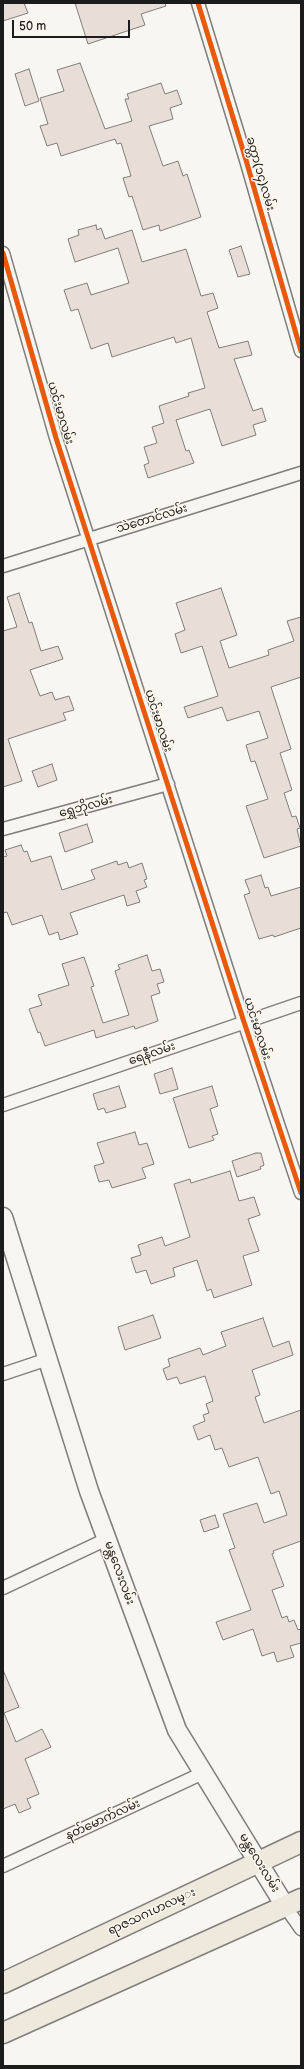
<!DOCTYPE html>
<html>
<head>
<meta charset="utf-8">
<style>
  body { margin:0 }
  #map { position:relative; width:304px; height:2069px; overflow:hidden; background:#f8f6f0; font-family:"Balsamiq Sans",sans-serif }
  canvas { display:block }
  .frame { position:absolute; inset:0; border:4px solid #1c1c1c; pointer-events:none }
  .scale { position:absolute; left:12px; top:20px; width:118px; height:18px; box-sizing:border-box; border:2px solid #1c1c1c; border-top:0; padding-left:5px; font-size:12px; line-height:14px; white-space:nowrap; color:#1c1c1c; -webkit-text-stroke:3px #fbf7ec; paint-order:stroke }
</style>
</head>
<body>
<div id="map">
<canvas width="304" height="2069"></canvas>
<div class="frame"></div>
<div class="scale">50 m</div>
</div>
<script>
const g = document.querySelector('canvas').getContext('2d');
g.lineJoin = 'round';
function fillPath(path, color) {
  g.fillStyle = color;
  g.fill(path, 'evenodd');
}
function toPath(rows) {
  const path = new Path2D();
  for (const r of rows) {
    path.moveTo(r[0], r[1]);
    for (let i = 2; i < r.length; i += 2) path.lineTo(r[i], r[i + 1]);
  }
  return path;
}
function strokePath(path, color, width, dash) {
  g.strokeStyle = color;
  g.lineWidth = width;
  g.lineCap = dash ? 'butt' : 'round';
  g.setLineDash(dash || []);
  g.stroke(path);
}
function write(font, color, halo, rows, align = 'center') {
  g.font = font + ' "Balsamiq Sans","Noto Sans Myanmar",sans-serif';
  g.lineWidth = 3;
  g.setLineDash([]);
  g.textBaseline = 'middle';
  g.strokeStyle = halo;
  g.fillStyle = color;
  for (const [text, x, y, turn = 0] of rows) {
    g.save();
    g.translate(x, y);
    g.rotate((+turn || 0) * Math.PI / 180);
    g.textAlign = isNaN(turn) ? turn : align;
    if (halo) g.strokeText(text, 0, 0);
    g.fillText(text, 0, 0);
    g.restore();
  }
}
const building = toPath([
  [3,3,24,3,28,13,3,21,3,3],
  [75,3,165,3,166,6,141,14,145,25,88,44,75,3],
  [80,63,105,129,132,121,125,99,129,99,127,94,161,83,165,94,177,90,182,104,170,108,173,119,149,126,163,166,178,161,183,176,187,174,201,217,160,231,159,225,143,230,132,196,129,197,123,178,131,176,121,143,117,144,115,139,61,156,57,143,47,146,40,126,48,124,40,98,64,91,57,70,80,63],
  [29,69,39,101,25,106,15,74,29,69],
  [96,225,97,230,101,228,105,239,132,230,142,262,186,249,201,296,213,293,218,308,207,312,219,348,248,341,252,355,234,359,253,411,262,408,266,421,253,425,256,435,222,446,210,409,176,420,186,451,189,450,194,463,148,478,144,465,149,463,144,447,157,443,152,427,164,423,159,406,189,396,188,393,205,388,191,338,176,343,174,337,112,357,108,343,91,349,78,309,71,311,64,290,87,283,91,295,129,283,118,248,75,262,68,239,79,235,78,230,96,225],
  [241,246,250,274,238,277,229,250,241,246],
  [221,588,237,635,220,641,229,668,269,655,268,650,294,641,287,621,301,617,301,677,271,687,291,749,280,753,292,790,284,793,292,817,296,816,300,828,297,829,301,846,264,858,246,806,268,799,255,761,251,762,246,745,268,738,259,711,227,721,222,707,188,718,184,707,218,696,202,646,181,653,175,634,185,630,176,603,221,588],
  [19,593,29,623,32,622,41,651,58,646,63,659,30,670,40,696,52,692,55,700,69,696,74,710,63,713,66,720,8,739,22,781,3,787,3,631,17,627,7,597,19,593],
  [52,764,57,780,38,787,32,771,52,764],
  [87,824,93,842,65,852,59,833,87,824],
  [21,845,24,852,27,851,31,862,51,856,62,890,95,879,91,870,117,861,118,865,127,862,129,868,142,863,147,879,144,880,147,887,136,891,140,902,127,906,124,895,70,913,78,934,60,940,58,932,49,935,42,915,12,925,7,912,3,913,3,857,7,856,5,850,21,845],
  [261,875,265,888,268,887,271,896,301,887,301,928,274,937,273,935,259,939,244,895,250,893,245,880,261,875],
  [147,955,152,971,160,969,164,982,157,984,160,993,151,996,158,1021,135,1029,134,1026,96,1038,94,1030,45,1046,40,1032,38,1033,29,1009,42,1005,38,995,69,985,62,964,84,957,94,986,91,987,103,1023,129,1015,115,971,120,969,118,965,147,955],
  [172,1068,178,1089,160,1094,154,1074,172,1068],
  [119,1086,126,1107,106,1113,104,1108,98,1110,93,1094,119,1086],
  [212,1086,218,1106,210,1109,218,1134,212,1136,214,1140,189,1148,173,1098,212,1086],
  [135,1132,139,1145,147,1143,154,1164,142,1168,146,1178,112,1188,109,1180,99,1182,94,1166,104,1163,97,1143,135,1132],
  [256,1153,261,1153,264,1165,260,1167,261,1169,237,1177,232,1161,256,1153],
  [230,1171,239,1201,254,1197,260,1215,248,1219,259,1251,243,1256,252,1285,214,1298,211,1289,207,1291,197,1260,173,1268,175,1276,151,1284,146,1270,136,1273,131,1258,141,1255,138,1245,162,1237,165,1246,190,1237,174,1184,190,1179,191,1183,230,1171],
  [153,1315,161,1338,125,1350,118,1327,153,1315],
  [263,1318,273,1347,289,1341,293,1355,252,1370,260,1395,255,1397,264,1423,301,1410,301,1541,273,1551,274,1553,272,1554,284,1586,272,1590,282,1618,287,1616,289,1622,294,1620,298,1630,301,1629,301,1643,290,1646,294,1657,277,1662,274,1652,262,1656,253,1629,223,1640,216,1622,251,1610,229,1550,235,1548,223,1514,257,1503,264,1523,287,1515,279,1491,271,1494,258,1457,229,1467,222,1448,215,1450,210,1435,198,1440,193,1426,205,1421,203,1415,209,1413,206,1404,213,1401,205,1376,180,1384,177,1377,167,1380,163,1369,170,1366,168,1359,200,1348,203,1355,226,1346,221,1332,263,1318],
  [215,1515,219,1527,204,1532,200,1520,215,1515],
  [3,1670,19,1707,4,1713,16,1742,42,1729,51,1747,25,1759,39,1794,27,1799,31,1808,19,1813,15,1804,3,1809,3,1670]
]);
const minor = toPath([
  [198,3,246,160,301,351],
  [3,253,56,438,244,1022,301,1193],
  [3,566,301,473],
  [3,829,168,784],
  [3,1105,301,1003],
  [3,1374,48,1359],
  [3,1588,107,1539],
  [3,1866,203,1773],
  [285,1906,301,1929]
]);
const secondary = toPath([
  [3,1217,89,1491,177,1730,285,1906]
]);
const primary = toPath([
  [3,1983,301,1842],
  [3,2033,301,1899]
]);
const cycleway = toPath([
  [198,3,246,160,301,351],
  [3,253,56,438,244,1022,301,1193]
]);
const streetNames = [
  ["ခတ္တာ(၁၄)လမ်း",260,174,74],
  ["ယင်းမာလမ်း",60,413,73],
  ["သဲတောင်လမ်း",152,519,-17],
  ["ယင်းမာလမ်း",158,721,72],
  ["ရွှေဘိုလမ်း",86,807,-15],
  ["ယင်းမာလမ်း",257,1029,72],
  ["ရေနီလမ်း",152,1054,-19],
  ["မန္တလေးလမ်း",119,1573,70],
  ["နတ်မောက်လမ်း",103,1820,-25],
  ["မန္တလေးလမ်း",259,1863,59],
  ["ရာဇသဂၤဟလမ္း",152,1912,-25]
];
fillPath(building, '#e9ddd7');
strokePath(building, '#7f7e7b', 1);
strokePath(minor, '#7f7e7b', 15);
strokePath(secondary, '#7f7e7b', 21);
strokePath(primary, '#7f7e7b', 23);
strokePath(minor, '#f6f5f1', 12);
strokePath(secondary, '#f6f5f1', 18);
strokePath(primary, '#eee8dd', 20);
strokePath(cycleway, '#e8590c', 5);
write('12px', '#1c1c1c', '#fbf7ec', streetNames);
</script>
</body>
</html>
